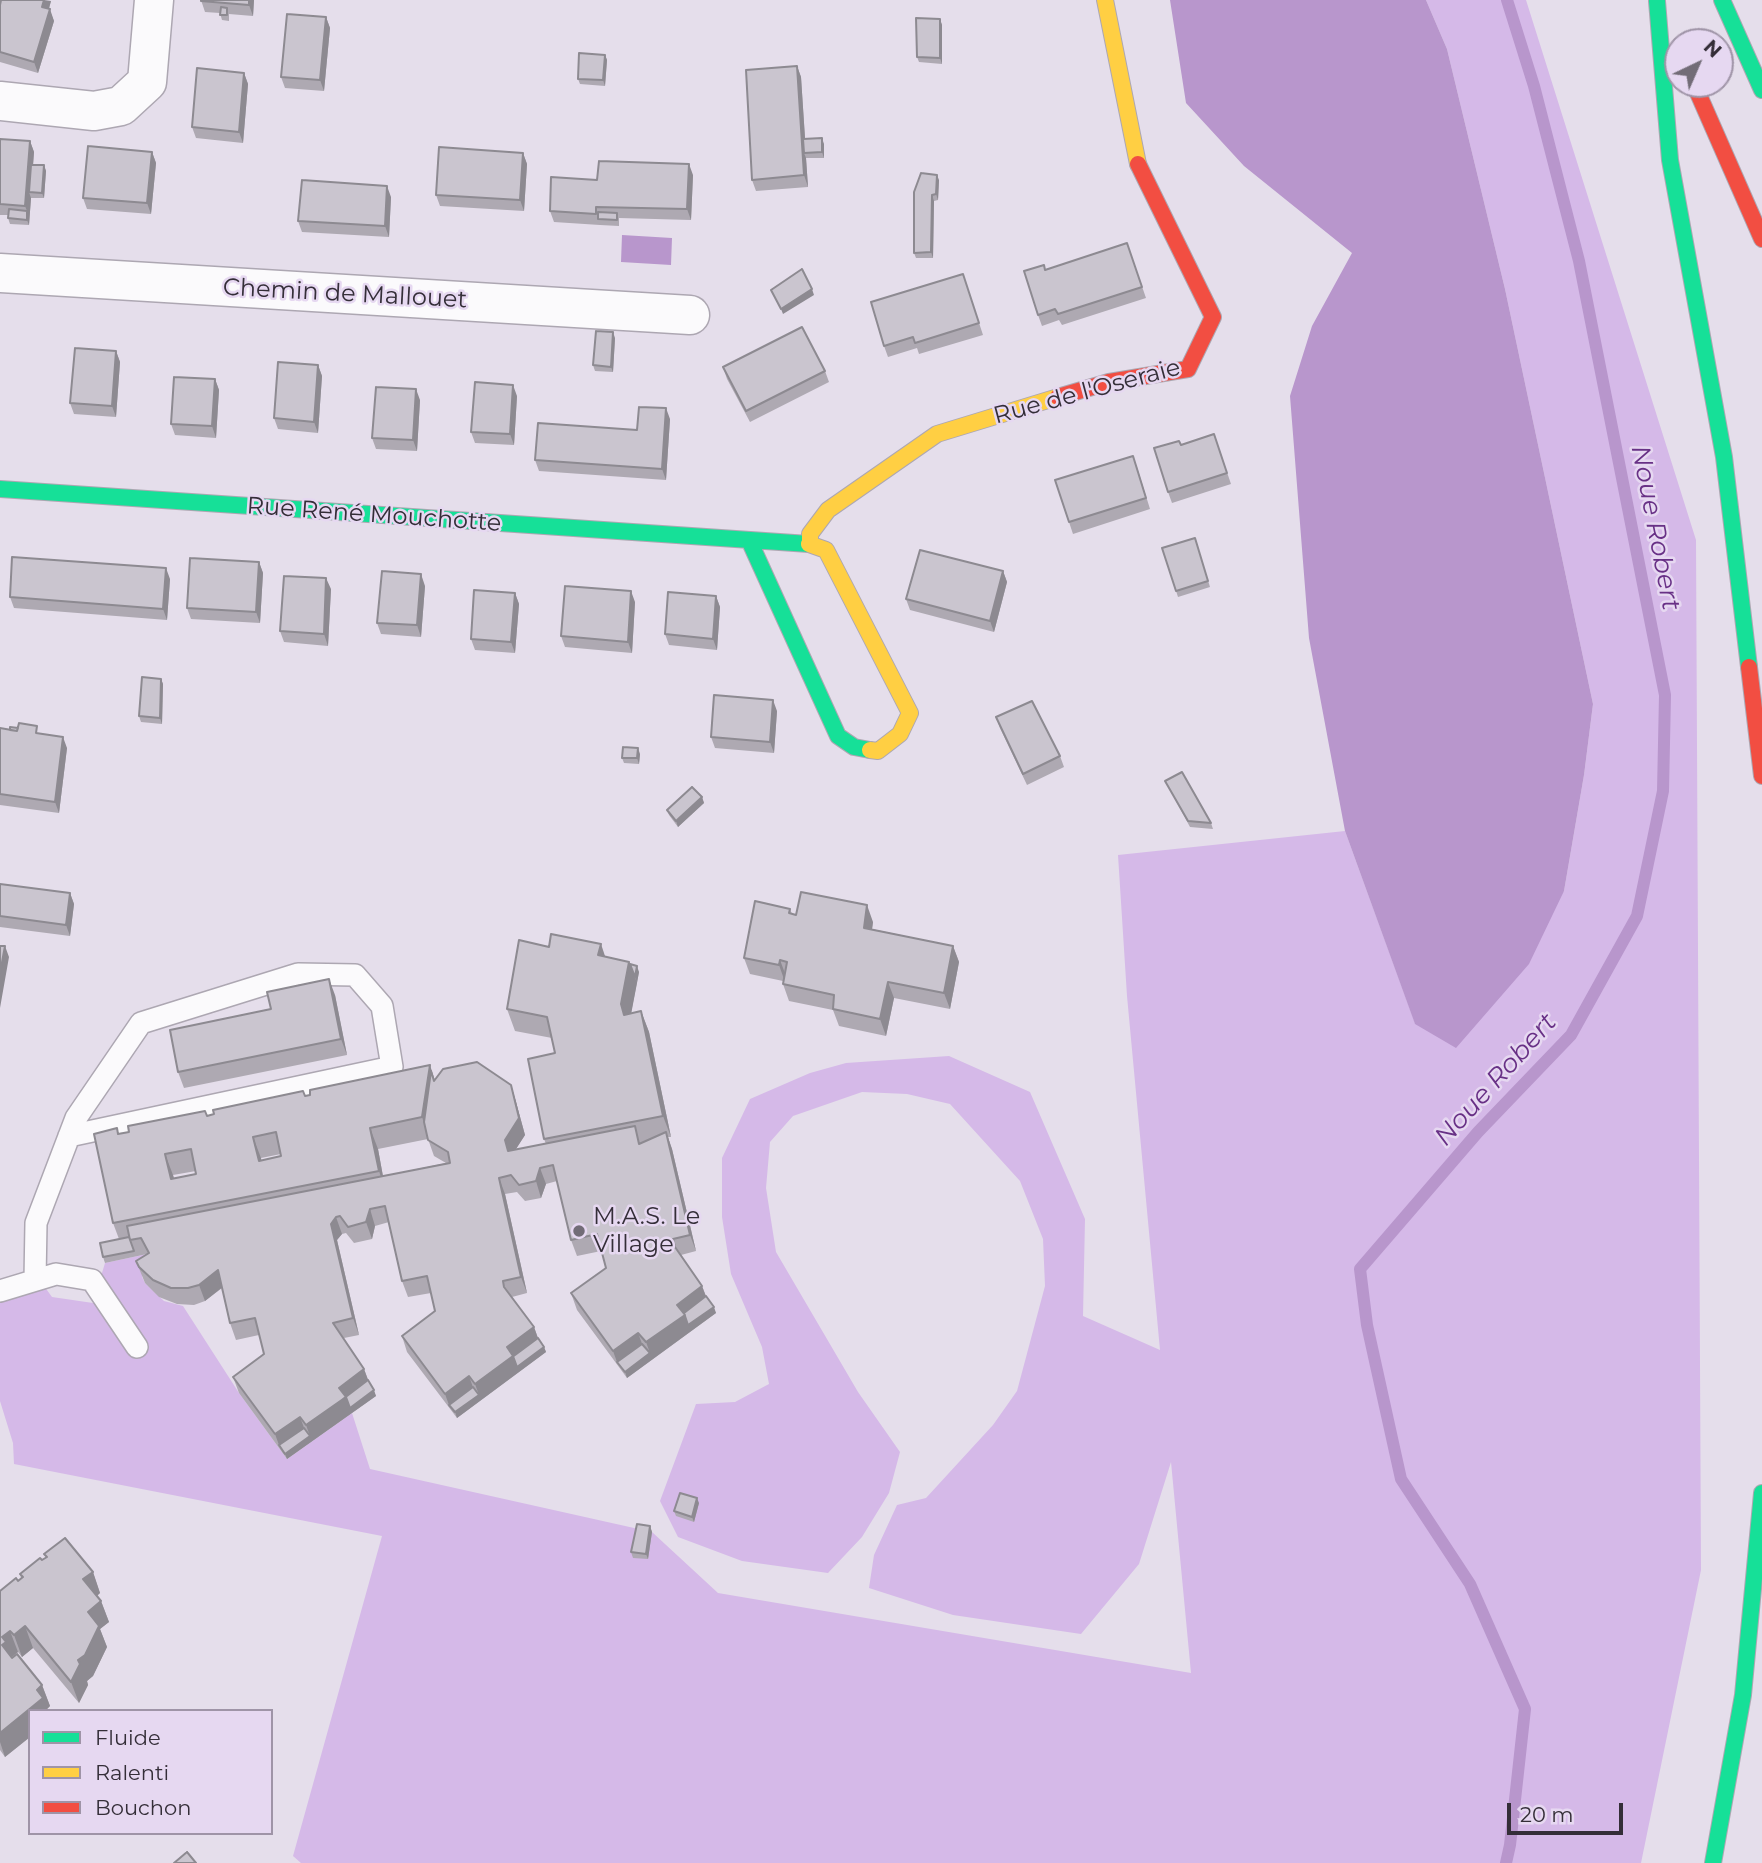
<!DOCTYPE html>
<html>
<head>
<meta charset="utf-8">
<style>
  body { margin:0 }
  #map { position:relative; width:1762px; height:1863px; overflow:hidden; background:#e5deeb; font-family:Montserrat,sans-serif }
  canvas { display:block }
  .legend { position:absolute; left:28px; top:1709px; width:245px; height:126px; box-sizing:border-box; background:#e6d8f1; border:2px solid #9f94a7; margin:0; padding:9px 12px; list-style:none; font-size:21px; color:#342e38 }
  .legend li { display:flex; align-items:center; gap:14px; height:35px }
  .legend b { width:35px; border:2px solid #9f94a7 }
  .north { position:absolute; left:1664px; top:28px; width:70px; height:70px; box-sizing:border-box; background:#e6d8f1; border:2px solid #9f94a7; border-radius:50%; rotate:44deg; font-size:19px; font-weight:700; line-height:28px; text-align:center; color:#342e38 }
  .north::after { content:''; display:block; margin:auto; width:24px; height:32px; background:#726c77; clip-path:polygon(50% 0,100% 100%,50% 72%,0 100%) }
  .scale { position:absolute; left:1507px; top:1803px; width:116px; height:32px; box-sizing:border-box; border:4px solid #342e38; border-top:0; padding-left:9px; font-size:21px; line-height:24px; white-space:nowrap; color:#342e38; -webkit-text-stroke:5px #e6d8f1; paint-order:stroke }
</style>
</head>
<body>
<div id="map">
<canvas width="1762" height="1863"></canvas>
<ul class="legend">
<li><b style="height:9px;background:#16e098"></b>Fluide</li>
<li><b style="height:9px;background:#ffcf43"></b>Ralenti</li>
<li><b style="height:9px;background:#f24e42"></b>Bouchon</li>
</ul>
<div class="north">N</div>
<div class="scale">20 m</div>
</div>
<script>
const g = document.querySelector('canvas').getContext('2d');
g.lineJoin = 'round';
function fillPath(path, color) {
  g.fillStyle = color;
  g.fill(path, 'evenodd');
}
function toPath(rows) {
  const path = new Path2D();
  for (const r of rows) {
    path.moveTo(r[0], r[1]);
    for (let i = 2; i < r.length; i += 2) path.lineTo(r[i], r[i + 1]);
  }
  return path;
}
function strokePath(path, color, width, dash) {
  g.strokeStyle = color;
  g.lineWidth = width;
  g.lineCap = dash ? 'butt' : 'round';
  g.setLineDash(dash || []);
  g.stroke(path);
}
function write(font, color, halo, rows, align = 'center') {
  g.font = font + ' Montserrat,sans-serif';
  g.lineWidth = 5;
  g.setLineDash([]);
  g.textBaseline = 'middle';
  g.strokeStyle = halo;
  g.fillStyle = color;
  for (const [text, x, y, turn = 0] of rows) {
    g.save();
    g.translate(x, y);
    g.rotate((+turn || 0) * Math.PI / 180);
    g.textAlign = isNaN(turn) ? turn : align;
    if (halo) g.strokeText(text, 0, 0);
    g.fillText(text, 0, 0);
    g.restore();
  }
}
const forest = toPath([
  [1426,0,1526,0,1696,540,1701,1570,1641,1863,301,1863,293,1856,382,1536,14,1464,13,1443,0,1401,0,1300,44,1286,52,1297,93,1303,105,1263,147,1254,148,1260,142,1277,145,1283,164,1301,183,1306,239,1393,287,1459,352,1413,370,1469,652,1532,718,1593,1191,1673,1171,1462,1139,1564,1081,1634,953,1615,869,1588,874,1555,897,1505,926,1498,993,1425,1017,1391,1045,1286,1043,1239,1020,1181,950,1104,907,1094,862,1092,793,1116,770,1142,766,1188,776,1252,858,1392,900,1452,889,1493,862,1537,828,1573,742,1561,678,1537,660,1501,696,1404,735,1402,769,1384,762,1347,731,1274,722,1217,722,1158,750,1099,810,1073,846,1063,949,1056,1030,1092,1085,1219,1083,1316,1160,1350,1127,996,1118,855,1345,831,1415,1023,1564,891,1584,775,1593,704,1505,289,1447,49]
]);
const water = toPath([
  [1170,0,1426,0,1447,49,1505,289,1593,704,1584,775,1564,891,1529,964,1456,1048,1415,1024,1345,831,1309,638,1290,396,1312,326,1352,253,1244,166,1186,103],
  [622,235,672,238,671,265,621,262]
]);
const stream = toPath([
  [1506,1863,1510,1845,1525,1709,1470,1584,1401,1479,1367,1325,1360,1269,1478,1132,1571,1035,1637,916,1663,791,1665,695,1579,261,1534,86,1507,0]
]);
const lane = toPath([
  [35,1280,36,1223,76,1118,141,1023,298,974,355,975,382,1006,392,1067,69,1136],
  [0,1291,56,1274,92,1280,137,1347]
]);
const street = toPath([
  [0,101,94,111,121,106,147,82,154,0],
  [0,273,690,315]
]);
const fast = toPath([
  [1722,0,1762,90],
  [1657,1,1670,160,1724,457,1749,667],
  [0,489,809,544],
  [749,540,838,736,854,747,870,750],
  [1713,1863,1743,1695,1762,1493]
]);
const slow = toPath([
  [1105,0,1138,164],
  [809,544,826,550,910,713,900,734,878,751,870,750],
  [810,544,810,534,828,510,937,434,1058,397]
]);
const jam = toPath([
  [1694,84,1762,239],
  [1058,397,1109,382,1188,369,1213,317,1138,164],
  [1749,667,1762,776]
]);
const wall = toPath([
  [201,0,254,0,253,16,229,14,229,21,222,20,220,13,205,12],
  [51,1,49,9,54,21,38,73,0,62,0,5],
  [326,17,330,28,324,91,285,88,281,77],
  [940,19,942,25,942,64,919,62,917,57],
  [605,55,607,60,605,86,580,84,578,79],
  [797,66,801,77,805,139,824,144,824,158,806,158,808,187,756,191,752,180],
  [244,73,248,84,243,143,196,138,192,127],
  [0,139,30,141,34,152,33,165,44,165,46,171,44,198,31,198,29,225,10,224,8,218,8,215,0,215],
  [152,152,156,163,151,214,87,209,83,198],
  [523,153,527,164,524,211,440,206,436,195],
  [693,175,691,220,619,218,619,226,600,225,554,222,550,211,597,180],
  [939,180,938,200,934,201,933,258,916,258,914,253,914,192],
  [391,197,389,237,302,232,298,221],
  [1127,243,1146,298,1062,325,1059,320,1042,326,1038,315,1045,270],
  [963,274,983,335,919,354,917,348,888,357,884,346],
  [615,338,613,372,595,371,593,365],
  [116,351,120,362,116,417,74,414,70,403],
  [318,365,322,376,318,433,278,429,274,418],
  [723,367,825,371,829,382,750,422,727,379],
  [215,379,219,390,216,438,175,435,171,424],
  [517,396,514,445,475,443,471,432],
  [420,400,417,451,376,449,372,438],
  [670,419,666,480,539,471,535,460,637,430],
  [1214,434,1231,484,1172,503,1168,492,1181,445],
  [1137,467,1150,509,1073,534,1069,522],
  [1195,538,1210,587,1178,597,1162,548],
  [259,562,263,573,260,623,191,619,187,608],
  [1003,571,1007,582,994,632,910,610,906,599],
  [170,579,167,620,14,608,10,597],
  [425,586,421,637,381,634,377,623],
  [331,589,328,646,284,642,280,631],
  [515,593,519,604,515,653,475,650,471,639],
  [716,596,720,607,717,650,669,645,665,634],
  [635,602,632,653,565,647,561,636],
  [161,679,163,684,162,724,141,722,139,716],
  [777,711,774,753,715,748,711,737],
  [996,717,1060,756,1064,767,1027,785,1000,728],
  [0,728,40,734,67,748,59,813,0,805],
  [640,754,639,764,624,763,622,758],
  [1165,781,1211,823,1213,829,1190,827],
  [702,797,704,803,678,827,669,815,667,810],
  [0,884,70,893,74,904,70,936,0,927],
  [790,909,792,914,796,915,873,922,872,929,953,946,959,962,950,1009,894,998,886,1036,839,1026,833,1010,789,1001,783,984,783,981,750,974,744,958],
  [549,947,605,957,630,964,639,972,631,1013,641,1011,649,1032,671,1137,668,1137,672,1149,696,1251,681,1255,702,1286,706,1296,716,1313,627,1378,577,1310,571,1293,606,1268,601,1251,577,1256,571,1240,557,1181,546,1184,541,1198,525,1201,517,1192,505,1194,527,1293,512,1297,534,1327,538,1338,544,1347,546,1352,457,1418,407,1352,402,1336,435,1311,431,1293,408,1297,402,1281,389,1222,375,1226,372,1239,354,1243,346,1233,342,1234,337,1240,359,1335,344,1338,364,1369,368,1380,376,1396,287,1459,239,1393,233,1377,264,1354,259,1335,236,1340,230,1323,222,1288,205,1301,194,1305,177,1304,159,1297,145,1283,136,1261,147,1254,105,1263,103,1257,119,1239,113,1223,119,1134,305,1096,435,1079,511,1085,516,1102,525,1135,515,1150,546,1144,544,1139,555,1053,552,1038,515,1031,507,1009],
  [428,1139,434,1156,446,1163,383,1176,378,1149],
  [281,1154,281,1156,261,1161,261,1158],
  [196,1171,196,1174,174,1178,173,1175],
  [335,995,347,1055,184,1088,178,1072,271,1009],
  [699,1503,694,1522,676,1516,674,1511],
  [650,1526,652,1532,648,1559,633,1558,631,1552],
  [44,1554,93,1572,100,1593,97,1596,101,1601,109,1622,100,1629,107,1647,93,1676,87,1681,88,1685,79,1703,33,1648,22,1657,18,1652,12,1657,42,1685,50,1706,47,1709,30,1711,30,1737,5,1757,0,1750,0,1591,21,1578,20,1574,42,1560,46,1557]
]);
const shadedWall = toPath([
  [44,0,51,1,46,18,42,7],
  [249,0,254,0,253,16,249,5],
  [50,9,54,21,38,73,34,62],
  [326,17,330,28,324,91,320,80],
  [940,19,942,25,942,64,940,58],
  [605,55,607,60,605,86,603,80],
  [797,66,801,77,806,153,804,153,806,158,808,187,804,175],
  [244,73,248,84,243,143,239,132],
  [822,138,824,144,824,158,822,152],
  [30,141,34,152,31,192,29,192,31,198,29,225,27,220,27,211,25,206],
  [152,152,156,163,151,214,147,203],
  [523,153,527,164,524,211,520,200],
  [689,164,693,175,691,220,687,209],
  [44,165,46,171,44,198,42,193],
  [937,175,939,180,938,200,936,194],
  [387,186,391,197,389,237,385,226],
  [932,195,934,201,933,258,931,252],
  [812,289,814,295,783,314,781,309],
  [613,332,615,338,613,372,611,367],
  [116,351,120,362,116,417,112,406],
  [318,365,322,376,318,433,314,422],
  [215,379,219,390,216,438,212,426],
  [513,385,517,396,514,445,510,434],
  [416,389,420,400,417,451,413,440],
  [666,408,670,419,666,480,662,469],
  [259,562,263,573,260,623,256,612],
  [166,568,170,579,167,620,163,609],
  [1003,571,1007,582,994,632,990,621],
  [421,574,425,586,421,637,417,625],
  [326,578,331,589,328,646,324,634],
  [631,591,635,602,632,653,628,642],
  [515,593,519,604,515,653,511,642],
  [716,596,720,607,717,650,713,639],
  [161,679,163,684,162,724,160,718],
  [773,700,777,711,774,753,770,742],
  [63,737,67,748,59,813,55,802],
  [638,748,640,754,639,764,637,758],
  [702,797,704,803,678,827,676,821],
  [70,893,74,904,70,936,66,925],
  [867,905,873,922,870,944,864,928],
  [601,944,608,965,598,955],
  [5,946,9,957,0,1008,0,973],
  [953,946,959,962,950,1009,944,993],
  [780,960,786,976,785,982,779,965],
  [629,962,637,983,629,1025,624,1015,621,1004],
  [637,966,639,972,637,983,635,977],
  [329,979,335,995,347,1055,341,1039],
  [888,982,894,998,886,1036,880,1019],
  [641,1011,649,1032,671,1137,663,1116],
  [430,1065,437,1087,429,1138,422,1117],
  [511,1085,516,1102,525,1135,511,1157,514,1167,505,1140],
  [370,1128,378,1149,386,1193,379,1171],
  [666,1132,672,1149,696,1251,690,1235],
  [253,1137,261,1158,266,1182,259,1161],
  [165,1154,173,1175,179,1200,171,1179],
  [540,1168,546,1184,541,1198,536,1181],
  [499,1178,505,1194,527,1293,521,1277],
  [370,1209,375,1226,372,1239,366,1222],
  [336,1217,342,1234,337,1240,359,1335,353,1318,331,1224],
  [218,1270,224,1286,205,1301,199,1285],
  [702,1286,708,1302,714,1307,716,1313,627,1378,625,1372,650,1353,646,1342,677,1305],
  [534,1327,540,1344,544,1347,546,1352,457,1418,455,1412,479,1395,475,1384,507,1347],
  [638,1333,644,1349,617,1362,613,1351],
  [364,1369,370,1385,374,1390,376,1396,287,1459,285,1454,310,1436,306,1425,339,1388],
  [469,1376,475,1393,449,1405,445,1394],
  [300,1417,306,1433,279,1445,275,1434],
  [697,1498,699,1503,694,1522,692,1517],
  [650,1526,652,1532,648,1559,646,1554],
  [93,1572,100,1593,91,1601,83,1579],
  [101,1601,109,1622,100,1629,107,1647,93,1676,87,1681,88,1685,79,1703,71,1682,78,1660,88,1612],
  [25,1626,33,1648,22,1657,14,1635],
  [10,1631,18,1652,12,1657,2,1645,2,1637],
  [42,1685,50,1706,47,1709,48,1711,30,1711,30,1737,5,1757,0,1742,0,1733]
]);
const building = toPath([
  [1,0,44,0,42,7,50,9,34,62,0,52,0,5,1,0],
  [201,0,249,0,249,5,201,1,201,0],
  [221,7,227,8,227,15,220,15,221,7],
  [287,14,326,17,320,80,281,77,287,14],
  [916,18,940,19,940,58,917,57,916,18],
  [579,53,605,55,603,80,578,79,579,53],
  [797,66,804,175,752,180,746,70,797,66],
  [197,68,244,73,239,132,192,127,197,68],
  [822,138,822,152,804,153,803,139,822,138],
  [0,139,30,141,25,206,0,204,0,139],
  [88,146,152,152,147,203,83,198,88,146],
  [439,147,523,153,520,200,436,195,439,147],
  [599,161,689,164,687,209,596,207,596,214,550,211,551,177,597,180,599,161],
  [31,165,44,165,42,193,29,192,31,165],
  [921,173,937,175,936,194,932,195,931,252,914,253,914,192,921,173],
  [302,180,387,186,385,226,298,221,302,180],
  [9,209,27,211,27,220,8,218,9,209],
  [598,212,617,213,617,220,598,219,598,212],
  [1127,243,1142,287,1058,314,1055,309,1038,315,1024,271,1044,265,1045,270,1127,243],
  [802,269,812,289,781,309,771,290,802,269],
  [963,274,979,323,915,343,913,337,884,346,871,302,963,274],
  [802,327,825,371,746,411,723,367,802,327],
  [596,331,613,332,611,367,593,365,596,331],
  [75,348,116,351,112,406,70,403,75,348],
  [278,362,318,365,314,422,274,418,278,362],
  [174,377,215,379,212,426,171,424,174,377],
  [475,382,513,385,510,434,471,432,475,382],
  [376,387,416,389,413,440,372,438,376,387],
  [639,407,666,408,662,469,535,460,538,423,637,430,639,407],
  [1214,434,1227,473,1168,492,1154,448,1179,441,1181,445,1214,434],
  [1133,456,1146,498,1069,522,1055,480,1133,456],
  [1195,538,1208,581,1176,591,1162,548,1195,538],
  [920,550,1003,571,990,621,906,599,920,550],
  [12,557,166,568,163,609,10,597,12,557],
  [190,558,259,562,256,612,187,608,190,558],
  [382,571,421,574,417,625,377,623,382,571],
  [284,576,326,578,324,634,280,631,284,576],
  [565,586,631,591,628,642,561,636,565,586],
  [474,590,515,593,511,642,471,639,474,590],
  [668,592,716,596,713,639,665,634,668,592],
  [142,677,161,679,160,718,139,716,142,677],
  [714,695,773,700,770,742,711,737,714,695],
  [1032,701,1060,756,1023,774,996,717,1032,701],
  [19,723,37,726,36,733,63,737,55,802,0,794,0,728,17,731,19,723],
  [10,727,18,728,17,731,10,730,10,727],
  [623,747,638,748,637,758,622,758,623,747],
  [1182,772,1211,823,1188,821,1165,781,1182,772],
  [692,787,702,797,676,821,667,810,692,787],
  [0,884,70,893,66,925,0,916,0,884],
  [801,892,867,905,864,928,953,946,944,993,888,982,880,1019,833,1009,834,995,783,984,787,962,780,960,779,965,744,958,755,901,790,909,789,913,796,915,801,892],
  [551,934,601,944,598,955,629,962,621,1004,624,1015,641,1011,663,1116,544,1139,528,1059,555,1053,547,1017,507,1009,519,940,549,947,551,934],
  [0,946,5,946,0,973,0,946],
  [630,964,637,966,635,977,630,964],
  [329,979,341,1039,178,1072,170,1030,271,1009,267,992,329,979],
  [477,1062,511,1085,519,1118,505,1140,508,1151,635,1126,639,1144,666,1132,690,1235,673,1239,675,1247,702,1286,677,1305,685,1315,646,1342,638,1333,613,1351,571,1293,606,1268,597,1234,571,1240,553,1165,540,1168,536,1181,519,1185,511,1175,499,1178,521,1277,503,1281,504,1287,534,1327,507,1347,513,1356,475,1384,469,1376,445,1394,402,1336,435,1311,427,1276,402,1281,385,1206,370,1209,366,1222,348,1227,340,1216,336,1217,331,1224,353,1318,333,1323,364,1369,339,1388,346,1397,306,1425,300,1417,275,1434,233,1377,264,1354,255,1318,230,1323,218,1270,199,1285,188,1288,171,1288,153,1280,139,1267,136,1261,149,1253,141,1238,130,1240,127,1226,450,1163,448,1152,428,1140,424,1122,431,1071,434,1081,443,1069,477,1062],
  [430,1065,422,1117,370,1128,379,1171,113,1223,94,1134,117,1128,118,1134,129,1132,128,1126,205,1111,207,1116,214,1114,213,1110,303,1091,305,1096,310,1095,310,1090,430,1065],
  [276,1132,281,1156,259,1161,253,1137,276,1132],
  [191,1149,196,1174,171,1179,165,1154,191,1149],
  [129,1237,134,1251,103,1257,100,1243,129,1237],
  [706,1296,714,1307,688,1325,684,1313,706,1296],
  [538,1338,544,1347,517,1367,513,1356,511,1358,538,1338],
  [642,1344,650,1353,625,1372,617,1362,642,1344],
  [368,1380,374,1390,350,1408,346,1397,343,1399,368,1380],
  [473,1387,479,1395,455,1412,449,1405,473,1387],
  [304,1428,310,1436,285,1454,279,1445,304,1428],
  [680,1493,697,1498,692,1517,674,1511,680,1493],
  [637,1524,650,1526,646,1554,631,1552,637,1524],
  [65,1538,93,1572,83,1579,101,1601,88,1612,99,1626,85,1655,78,1660,80,1664,71,1682,25,1626,14,1635,10,1631,2,1637,6,1642,2,1645,12,1658,17,1654,42,1685,37,1690,43,1698,0,1733,0,1591,16,1578,18,1581,23,1577,20,1574,40,1558,42,1560,47,1557,44,1554,65,1538],
  [187,1852,196,1863,174,1863,187,1852]
]);
const markers = [
  [579,1231,7,"#726c77"]
];
const streetNames = [
  ["Chemin de Mallouet",345,294,3],
  ["Rue de l'Oseraie",1087,392,-15],
  ["Rue René Mouchotte",374,515,4]
];
const poiNames = [
  ["M.A.S. Le",593,1217],
  ["Village",593,1245]
];
const waterNames = [
  ["Noue Robert",1655,528,79],
  ["Noue Robert",1496,1080,-48]
];
fillPath(forest, '#d5b9e8');
fillPath(water, '#b896cc');
strokePath(stream, '#b896cc', 12);
strokePath(lane, '#ada7b2', 24);
strokePath(street, '#ada7b2', 41);
strokePath(fast, '#ada7b2', 18);
strokePath(slow, '#ada7b2', 18);
strokePath(jam, '#ada7b2', 18);
strokePath(lane, '#fbfafc', 21);
strokePath(street, '#fbfafc', 38);
strokePath(fast, '#16e098', 16);
strokePath(slow, '#ffcf43', 16);
strokePath(jam, '#f24e42', 16);
fillPath(wall, '#aea9b2');
fillPath(shadedWall, '#8d8a91');
fillPath(building, '#cac5cf');
strokePath(building, '#8d8a91', 2);
for (const [x, y, r, color] of markers) {
  const dot = new Path2D();
  dot.arc(x, y, r, 0, 2 * Math.PI);
  g.fillStyle = color;
  g.fill(dot);
  strokePath(dot, '#e6d8f1', 2.5);
}
write('24px', '#342e38', '#e6d8f1', streetNames);
write('24px', '#342e38', '#e6d8f1', poiNames, 'left');
write('italic 26px', '#683086', '#e6d8f1', waterNames);
</script>
</body>
</html>
